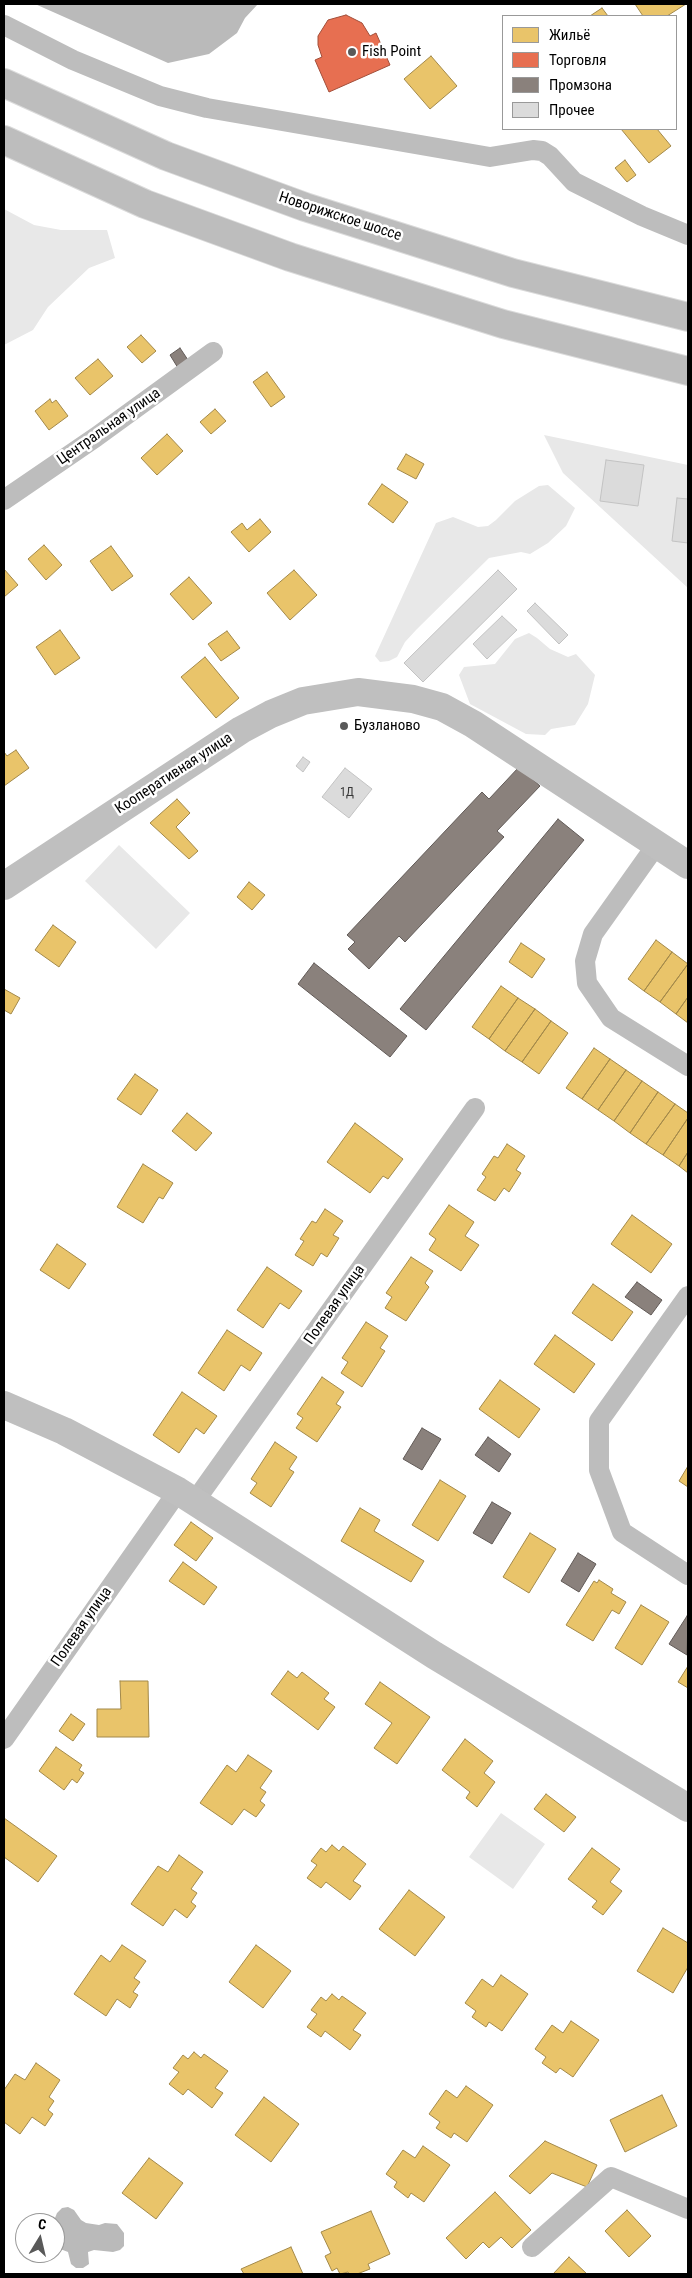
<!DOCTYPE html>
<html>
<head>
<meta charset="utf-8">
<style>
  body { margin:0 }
  #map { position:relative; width:692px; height:2278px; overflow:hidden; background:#fff; font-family:"Roboto Condensed",sans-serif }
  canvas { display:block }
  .frame { position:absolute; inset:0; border:5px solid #000; pointer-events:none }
  .legend { position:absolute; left:502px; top:15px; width:175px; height:115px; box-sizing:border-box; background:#fff; border:1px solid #999; margin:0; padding:6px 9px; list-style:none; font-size:15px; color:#000 }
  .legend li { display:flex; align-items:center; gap:10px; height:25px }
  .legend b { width:25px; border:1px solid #999 }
  .north { position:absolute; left:15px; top:2213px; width:50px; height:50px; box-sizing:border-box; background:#fff; border:1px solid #999; border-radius:50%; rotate:9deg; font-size:14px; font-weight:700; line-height:20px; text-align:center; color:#000 }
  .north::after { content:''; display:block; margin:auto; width:18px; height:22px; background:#595959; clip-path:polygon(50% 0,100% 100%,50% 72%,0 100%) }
</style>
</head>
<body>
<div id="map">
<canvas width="692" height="2278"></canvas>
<div class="frame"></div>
<ul class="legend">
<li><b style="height:14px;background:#e9c46a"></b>Жильё</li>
<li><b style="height:14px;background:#e76f51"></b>Торговля</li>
<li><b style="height:14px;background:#8a817c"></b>Промзона</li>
<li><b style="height:14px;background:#dbdbdb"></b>Прочее</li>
</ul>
<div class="north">С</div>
</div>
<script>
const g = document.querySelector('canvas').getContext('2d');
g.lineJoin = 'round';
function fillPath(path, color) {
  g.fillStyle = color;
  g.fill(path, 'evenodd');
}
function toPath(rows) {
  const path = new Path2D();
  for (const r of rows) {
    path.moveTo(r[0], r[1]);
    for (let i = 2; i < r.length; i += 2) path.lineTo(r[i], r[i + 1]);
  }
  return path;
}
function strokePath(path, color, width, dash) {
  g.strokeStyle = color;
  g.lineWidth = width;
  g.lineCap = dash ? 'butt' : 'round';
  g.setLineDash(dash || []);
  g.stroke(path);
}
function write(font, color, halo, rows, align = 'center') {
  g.font = font + ' "Roboto Condensed",sans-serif';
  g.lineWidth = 5;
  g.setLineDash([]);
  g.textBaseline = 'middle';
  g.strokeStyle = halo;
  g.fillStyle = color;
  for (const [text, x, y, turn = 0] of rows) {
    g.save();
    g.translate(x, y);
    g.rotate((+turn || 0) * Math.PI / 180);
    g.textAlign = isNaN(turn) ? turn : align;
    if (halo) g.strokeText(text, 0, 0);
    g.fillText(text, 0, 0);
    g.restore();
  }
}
const green = toPath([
  [4,209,34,225,61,230,107,230,115,258,89,268,48,307,33,330,4,345],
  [544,435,688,465,688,588,563,473],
  [548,485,575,508,566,526,548,543,530,554,521,552,489,558,417,629,405,642,397,657,389,661,380,662,375,656,436,523,453,517,478,527,488,526,496,520,515,501,539,486],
  [529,633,537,638,550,649,568,657,576,654,595,675,588,704,575,725,551,729,545,735,526,734,470,704,459,675,464,667,495,664,515,639],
  [119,845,190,913,156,949,85,881],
  [501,1813,545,1844,513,1889,469,1857]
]);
const water = toPath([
  [35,4,258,4,245,18,237,33,209,54,168,63],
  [68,2207,74,2210,81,2220,86,2223,99,2225,105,2223,117,2224,124,2233,124,2246,120,2250,113,2252,94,2250,88,2252,89,2264,83,2268,76,2268,71,2264,68,2252,55,2247,55,2223,53,2223,57,2213,62,2208]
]);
const homes = toPath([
  [635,4,686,4,667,16,643,16,635,4],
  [602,8,608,16,590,16,602,8],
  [431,56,457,86,430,109,404,79,431,56],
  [621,129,657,129,671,146,649,163,621,129],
  [625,160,636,175,627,182,615,168,625,160],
  [141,335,156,351,142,363,127,347,141,335],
  [98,359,113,376,90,395,75,378,98,359],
  [267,372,285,397,271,407,253,382,267,372],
  [50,399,52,403,56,400,68,416,49,430,35,411,50,399],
  [215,409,226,421,211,434,200,422,215,409],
  [167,434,183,451,157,475,141,458,167,434],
  [406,454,424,464,416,479,397,469,406,454],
  [382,484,408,502,393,523,368,504,382,484],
  [260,519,271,532,249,552,231,532,242,523,247,530,260,519],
  [44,545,62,565,46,580,28,559,44,545],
  [111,546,133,576,112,591,90,561,111,546],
  [4,569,18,585,4,597,4,569],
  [294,570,317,595,290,620,267,593,294,570],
  [189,577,212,603,193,620,170,594,189,577],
  [60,630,80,658,55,675,36,647,60,630],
  [227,631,240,648,221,661,208,644,227,631],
  [205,657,239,698,216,718,181,677,205,657],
  [16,750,29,768,4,786,4,752,7,756,16,750],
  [177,799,190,813,176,827,198,851,189,859,150,823,177,799],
  [249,882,265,895,252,910,237,897,249,882],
  [53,925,76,942,59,967,35,950,53,925],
  [656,940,672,952,644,991,628,979,656,940],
  [521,943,545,959,532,978,509,962,521,943],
  [672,952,688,964,660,1002,644,991,672,952],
  [688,964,688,997,676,1014,660,1002,688,964],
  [501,986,518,998,489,1039,472,1027,501,986],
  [4,989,20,998,11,1014,4,1010,4,989],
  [688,997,688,1023,676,1014,688,997],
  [518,998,535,1009,505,1051,489,1039,518,998],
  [535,1009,551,1021,522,1062,505,1051,535,1009],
  [551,1021,568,1033,539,1074,522,1062,551,1021],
  [594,1048,610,1059,582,1099,566,1088,594,1048],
  [610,1059,626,1070,598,1110,582,1099,610,1059],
  [626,1070,642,1081,614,1121,598,1110,626,1070],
  [135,1074,158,1090,141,1115,117,1099,135,1074],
  [642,1081,658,1092,630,1133,614,1121,642,1081],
  [658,1092,675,1104,646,1144,630,1133,658,1092],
  [675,1104,688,1113,688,1118,663,1155,646,1144,675,1104],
  [187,1113,212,1133,196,1151,172,1131,187,1113],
  [688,1118,688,1152,679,1166,663,1155,688,1118],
  [355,1123,403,1159,388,1179,383,1176,370,1193,327,1162,355,1123],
  [507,1144,525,1156,516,1170,521,1173,509,1192,504,1188,495,1201,477,1190,486,1177,482,1174,494,1156,498,1158,507,1144],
  [688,1152,688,1173,679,1166,688,1152],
  [143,1164,173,1183,163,1199,159,1197,143,1223,117,1207,143,1164],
  [449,1205,474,1222,465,1236,479,1245,461,1271,429,1250,436,1239,429,1234,449,1205],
  [325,1209,343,1221,333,1235,339,1238,327,1257,321,1253,313,1266,295,1255,304,1241,300,1239,312,1221,316,1223,325,1209],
  [632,1215,672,1244,651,1273,611,1244,632,1215],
  [57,1244,86,1264,69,1289,40,1270,57,1244],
  [411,1257,433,1271,425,1283,429,1287,406,1321,385,1308,392,1297,386,1293,411,1257],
  [267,1267,302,1291,289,1309,280,1303,263,1328,237,1310,267,1267],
  [593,1284,633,1312,612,1341,572,1313,593,1284],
  [366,1322,388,1336,380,1348,385,1351,362,1387,341,1373,348,1362,342,1358,366,1322],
  [227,1330,262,1353,250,1371,241,1365,224,1391,198,1373,227,1330],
  [555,1335,595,1364,574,1393,534,1364,555,1335],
  [322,1377,344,1392,336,1404,341,1407,317,1442,296,1428,303,1418,297,1414,322,1377],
  [500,1380,540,1409,519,1438,479,1409,500,1380],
  [182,1392,217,1416,204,1434,196,1428,179,1453,153,1435,182,1392],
  [275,1442,297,1457,289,1469,294,1472,271,1507,250,1493,257,1483,251,1479,275,1442],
  [688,1466,688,1487,679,1481,688,1466],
  [440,1480,466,1496,438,1541,412,1525,440,1480],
  [360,1508,380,1520,374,1531,424,1561,411,1582,341,1541,360,1508],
  [191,1522,213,1538,196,1561,174,1545,191,1522],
  [530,1533,556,1549,529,1593,503,1577,530,1533],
  [183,1562,217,1587,204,1605,169,1581,183,1562],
  [599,1580,613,1589,611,1593,626,1602,619,1614,612,1610,593,1641,566,1625,594,1581,597,1583,599,1580],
  [641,1605,669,1622,642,1665,615,1648,641,1605],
  [688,1666,688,1688,678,1682,688,1666],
  [288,1671,297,1678,302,1672,329,1693,324,1699,335,1707,318,1730,271,1694,288,1671],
  [120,1681,148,1681,149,1737,97,1737,97,1709,121,1709,120,1681],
  [380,1682,430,1717,397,1764,374,1748,392,1723,365,1704,380,1682],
  [71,1714,85,1724,73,1741,59,1731,71,1714],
  [465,1739,493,1761,484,1773,495,1782,477,1807,466,1798,470,1792,442,1770,465,1739],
  [56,1747,82,1765,79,1770,84,1773,77,1783,72,1779,64,1790,39,1771,56,1747],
  [248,1755,272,1771,260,1788,266,1792,260,1801,265,1805,256,1817,244,1809,232,1825,200,1803,227,1765,236,1772,248,1755],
  [546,1794,576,1817,564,1832,534,1809,546,1794],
  [4,1818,57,1856,38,1882,4,1857,4,1818],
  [332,1845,339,1851,343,1846,366,1864,353,1881,361,1886,350,1900,326,1882,321,1888,307,1878,317,1865,311,1861,321,1848,326,1852,332,1845],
  [592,1848,620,1869,610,1882,622,1891,603,1915,592,1907,597,1901,568,1879,592,1848],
  [179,1855,203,1872,191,1889,197,1893,191,1902,196,1906,187,1918,175,1909,163,1926,131,1904,158,1866,168,1872,179,1855],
  [409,1890,445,1917,415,1956,379,1929,409,1890],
  [663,1928,688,1943,688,1967,673,1993,637,1971,663,1928],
  [122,1945,146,1961,134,1978,140,1982,133,1992,138,1995,130,2008,117,1999,106,2016,74,1994,101,1955,110,1962,122,1945],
  [256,1945,291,1971,263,2008,229,1982,256,1945],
  [501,1975,528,1994,502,2031,489,2022,486,2027,472,2017,476,2011,465,2003,482,1979,493,1987,501,1975],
  [332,1994,339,2000,342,1996,366,2013,353,2030,361,2035,350,2050,325,2031,321,2037,307,2027,317,2014,311,2010,321,1997,326,2001,332,1994],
  [571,2021,599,2040,573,2077,560,2068,556,2073,542,2063,546,2057,535,2049,552,2025,563,2033,571,2021],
  [194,2052,201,2058,204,2054,228,2071,215,2088,223,2093,212,2108,188,2089,183,2095,169,2084,179,2072,173,2068,183,2055,188,2059,194,2052],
  [36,2063,60,2080,49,2097,54,2101,48,2110,53,2114,45,2126,32,2117,20,2134,4,2122,4,2090,15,2074,25,2080,36,2063],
  [466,2086,493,2105,467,2142,454,2133,451,2138,436,2128,440,2122,429,2114,446,2090,457,2098,466,2086],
  [662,2095,677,2126,625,2152,610,2120,662,2095],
  [264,2097,299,2124,271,2162,235,2135,264,2097],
  [545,2141,597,2165,587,2187,552,2173,530,2194,509,2176,545,2141],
  [423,2146,450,2165,424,2202,411,2193,408,2198,394,2187,397,2182,386,2174,403,2150,415,2158,423,2146],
  [149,2158,183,2183,156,2219,122,2193,149,2158],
  [495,2192,531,2230,512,2248,501,2237,489,2248,483,2242,466,2259,446,2238,495,2192],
  [627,2210,651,2236,629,2257,605,2231,627,2210],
  [371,2211,390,2254,368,2264,370,2269,357,2274,349,2274,348,2272,340,2274,337,2268,332,2271,325,2256,331,2253,321,2232,371,2211],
  [291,2247,303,2274,244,2274,241,2269,291,2247],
  [569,2257,587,2274,553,2274,569,2257]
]);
const shops = toPath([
  [346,15,362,23,370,36,376,33,390,65,329,92,315,60,322,57,318,45,318,36,328,20,346,15]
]);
const industry = toPath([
  [180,348,188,360,178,368,170,355,180,348],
  [519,767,540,786,497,831,504,837,405,942,399,936,369,969,348,949,355,942,347,935,482,792,489,799,519,767],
  [558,819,584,840,426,1030,400,1009,558,819],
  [314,963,407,1036,390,1057,298,984,314,963],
  [637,1282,662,1300,651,1315,625,1297,637,1282],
  [422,1428,441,1439,422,1470,403,1459,422,1428],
  [488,1437,511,1454,499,1472,475,1455,488,1437],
  [492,1502,511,1513,492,1544,473,1533,492,1502],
  [578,1553,596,1564,579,1592,561,1581,578,1553],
  [687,1616,688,1617,687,1655,669,1644,687,1616]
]);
const building = toPath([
  [606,460,644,465,638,506,600,501,606,460],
  [677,498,688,499,688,543,672,541,677,498],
  [498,570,517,589,423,682,404,663,498,570],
  [535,603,568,635,559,644,527,611,535,603],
  [502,616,517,630,487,659,473,644,502,616],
  [303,757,310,762,303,772,296,766,303,757],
  [345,768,372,789,349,818,322,797,345,768]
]);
const street = toPath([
  [4,25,73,60,160,96,207,108,490,157,533,150,542,151,550,156,574,182,642,216,688,235],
  [4,500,96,437,213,352],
  [657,844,593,934,585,961,587,983,611,1018,688,1066],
  [688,1296,599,1421,599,1470,622,1532,688,1575],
  [195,1501,475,1108],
  [4,1739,178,1491],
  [532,2247,611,2177,688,2209]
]);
const secondary = toPath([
  [4,886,241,730,271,714,303,701,358,692,413,699,442,707,473,724,688,865],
  [4,1405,64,1431,178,1491,434,1655,688,1808]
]);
const highway = toPath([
  [4,83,166,156,305,207,513,273,688,317],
  [4,140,145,204,290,257,503,324,688,371]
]);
const markers = [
  [352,52,5,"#595959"],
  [344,726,5,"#595959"]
];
const numberNames = [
  ["1Д",347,793]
];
const poiNames = [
  ["Fish Point",362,52],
  ["Бузланово",354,726]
];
const streetNames = [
  ["Новорижское шоссе",340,217,18],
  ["Центральная улица",109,427,-35],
  ["Кооперативная улица",174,774,-33],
  ["Полевая улица",335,1305,-55],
  ["Полевая улица",82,1627,-55]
];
fillPath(green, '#e8e8e8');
fillPath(water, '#bababa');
fillPath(homes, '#e9c46a');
strokePath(homes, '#a3894a', 1);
fillPath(shops, '#e76f51');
strokePath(shops, '#a24e39', 1);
fillPath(industry, '#8a817c');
strokePath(industry, '#615a57', 1);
fillPath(building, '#dbdbdb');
strokePath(building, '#c3c3c3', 1);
strokePath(highway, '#dbdbdb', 30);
strokePath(street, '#bdbdbd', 20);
strokePath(secondary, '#bfbfbf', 28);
strokePath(highway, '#bdbdbd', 28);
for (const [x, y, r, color] of markers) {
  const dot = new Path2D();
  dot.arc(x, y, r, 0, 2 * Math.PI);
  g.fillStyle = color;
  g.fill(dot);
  strokePath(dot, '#fff', 2);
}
write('12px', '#373737', null, numberNames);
write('15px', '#000', '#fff', poiNames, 'left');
write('15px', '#000', '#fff', streetNames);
</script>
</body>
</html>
